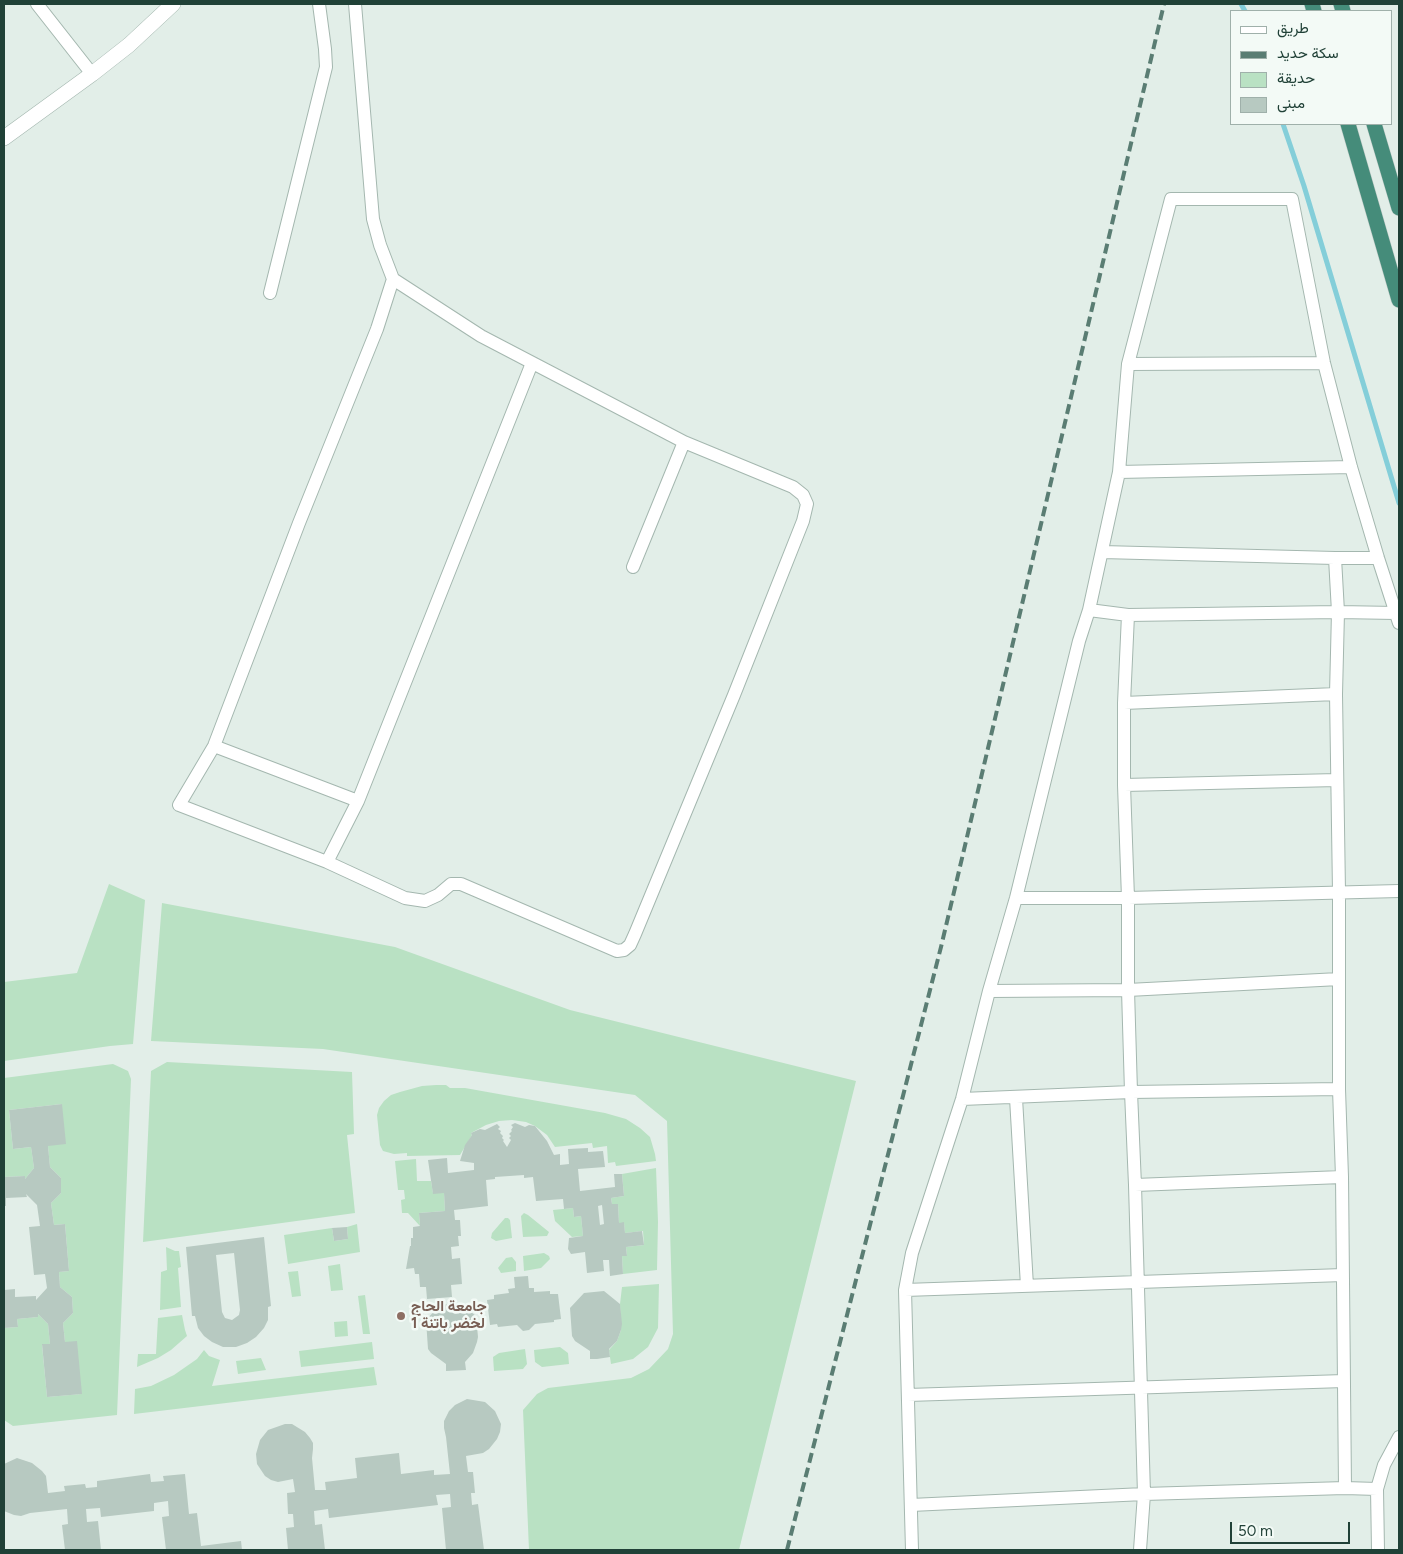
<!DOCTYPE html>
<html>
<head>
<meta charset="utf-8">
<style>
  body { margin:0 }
  #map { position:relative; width:1403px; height:1554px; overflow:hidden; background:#e2eee8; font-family:Figtree,Vazirmatn,sans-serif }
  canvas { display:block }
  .frame { position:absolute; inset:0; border:5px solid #204137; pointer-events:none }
  .legend { position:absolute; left:1230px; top:10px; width:162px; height:115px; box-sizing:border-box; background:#f3faf6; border:1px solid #9fb0aa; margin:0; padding:6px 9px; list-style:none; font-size:15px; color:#204137 }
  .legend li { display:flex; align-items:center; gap:10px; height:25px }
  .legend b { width:25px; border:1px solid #9fb0aa }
  .scale { position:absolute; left:1230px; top:1522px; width:120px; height:22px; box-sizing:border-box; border:2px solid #204137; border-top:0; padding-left:6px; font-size:15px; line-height:18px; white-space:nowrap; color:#204137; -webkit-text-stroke:4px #f3faf6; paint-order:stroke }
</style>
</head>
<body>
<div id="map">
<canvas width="1403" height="1554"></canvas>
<div class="frame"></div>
<ul class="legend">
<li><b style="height:6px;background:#fff"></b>طريق</li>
<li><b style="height:6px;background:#5a7d73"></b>سكة حديد</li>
<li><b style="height:14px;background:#b9e1c3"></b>حديقة</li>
<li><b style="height:14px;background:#b7c9c1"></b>مبنى</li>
</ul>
<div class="scale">50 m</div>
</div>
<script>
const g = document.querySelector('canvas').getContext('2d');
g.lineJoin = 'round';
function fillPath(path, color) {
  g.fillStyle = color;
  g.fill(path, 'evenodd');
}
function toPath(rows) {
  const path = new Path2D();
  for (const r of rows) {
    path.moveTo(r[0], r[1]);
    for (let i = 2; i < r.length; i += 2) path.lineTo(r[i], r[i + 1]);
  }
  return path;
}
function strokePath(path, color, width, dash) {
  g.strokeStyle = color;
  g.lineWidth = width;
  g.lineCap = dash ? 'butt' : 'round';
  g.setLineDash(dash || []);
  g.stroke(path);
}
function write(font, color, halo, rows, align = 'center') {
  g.font = font + ' Figtree,Vazirmatn,sans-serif';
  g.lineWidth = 5;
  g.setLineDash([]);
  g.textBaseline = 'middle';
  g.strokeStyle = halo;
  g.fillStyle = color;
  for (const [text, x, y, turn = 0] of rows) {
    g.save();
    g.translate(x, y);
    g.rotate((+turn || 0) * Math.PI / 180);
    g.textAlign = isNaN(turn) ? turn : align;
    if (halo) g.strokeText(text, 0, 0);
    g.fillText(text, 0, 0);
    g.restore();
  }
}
const green = toPath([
  [109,884,145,900,133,1044,110,1046,4,1061,4,982,77,973],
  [162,903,395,947,570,1010,856,1081,739,1550,529,1550,523,1410,537,1394,548,1388,631,1378,649,1369,668,1349,673,1334,667,1121,635,1095,323,1049,151,1041],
  [167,1062,352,1072,354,1134,347,1135,355,1213,143,1242,151,1071],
  [113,1064,128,1071,131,1079,117,1415,13,1426,4,1420,4,1328,18,1327,17,1319,38,1317,38,1314,48,1324,50,1344,42,1345,47,1397,81,1394,65,1342,63,1323,73,1313,72,1297,60,1287,59,1272,69,1271,65,1224,54,1225,51,1203,61,1193,61,1178,50,1167,48,1146,62,1104,9,1110,13,1149,31,1147,34,1168,25,1179,25,1176,4,1177,4,1078],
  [436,1085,446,1085,450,1088,465,1088,605,1113,626,1119,640,1128,650,1137,655,1154,656,1161,616,1166,615,1162,608,1163,607,1146,593,1148,592,1143,555,1147,547,1135,535,1126,526,1122,512,1120,499,1121,486,1125,471,1133,472,1135,460,1155,407,1156,407,1153,394,1154,383,1151,380,1145,377,1115,379,1108,384,1101,391,1095,400,1092,422,1086],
  [416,1159,417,1181,431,1181,433,1193,444,1193,445,1211,419,1213,420,1226,408,1213,402,1213,401,1200,405,1199,404,1190,398,1190,395,1161],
  [656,1168,658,1222,657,1270,623,1274,622,1256,627,1256,626,1247,644,1245,643,1231,625,1233,624,1223,619,1223,618,1204,612,1204,611,1198,624,1196,622,1174],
  [573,1208,574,1217,581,1216,583,1236,572,1237,555,1221,553,1210],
  [524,1213,528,1215,549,1232,547,1236,523,1237,521,1216],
  [505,1218,508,1218,510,1220,512,1238,496,1241,491,1238,492,1233],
  [357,1224,360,1252,288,1264,284,1235,332,1228,334,1241,348,1239,347,1227],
  [166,1247,175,1251,179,1251,181,1267,178,1268,181,1307,160,1310,161,1272,167,1270],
  [544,1253,549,1256,550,1259,541,1268,524,1271,523,1256],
  [512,1257,516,1262,516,1271,501,1273,498,1268,506,1258],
  [340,1264,343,1290,331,1291,328,1266],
  [298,1271,301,1296,292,1297,288,1272],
  [659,1284,658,1328,648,1347,633,1359,611,1364,609,1350,617,1341,621,1330,620,1304,622,1287],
  [365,1295,370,1334,363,1334,358,1296],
  [182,1315,185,1330,187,1336,171,1350,158,1358,137,1367,138,1354,156,1354,158,1318],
  [347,1321,348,1336,335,1337,334,1322],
  [372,1342,374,1359,301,1367,299,1351],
  [560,1347,568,1353,569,1364,542,1367,535,1362,534,1350],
  [525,1349,527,1364,523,1369,494,1371,493,1357,499,1353],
  [204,1350,209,1356,220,1360,212,1386,374,1367,377,1385,134,1414,135,1389,151,1386,174,1375,197,1359],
  [261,1358,266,1370,238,1374,236,1361]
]);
const stream = toPath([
  [1241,4,1245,11],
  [1283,124,1304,186,1399,503]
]);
const building = toPath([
  [62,1104,66,1144,48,1146,50,1167,61,1178,61,1193,51,1203,54,1225,65,1224,69,1271,59,1272,60,1287,72,1297,73,1313,63,1323,65,1342,77,1341,82,1394,47,1397,42,1344,50,1344,48,1324,38,1314,38,1317,17,1319,18,1327,4,1328,4,1290,15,1289,15,1297,36,1296,36,1300,47,1288,45,1274,34,1275,29,1227,40,1226,37,1205,26,1194,27,1197,6,1198,6,1206,4,1206,4,1177,25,1176,25,1179,34,1168,31,1147,13,1149,9,1110],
  [515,1123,525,1127,529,1125,535,1126,547,1141,554,1155,560,1154,560,1165,569,1164,568,1149,588,1148,588,1152,603,1151,605,1167,578,1169,580,1191,615,1187,614,1174,622,1174,624,1196,611,1198,612,1204,618,1204,619,1223,624,1222,625,1233,642,1231,644,1245,626,1247,627,1256,622,1256,623,1274,610,1276,609,1260,603,1260,604,1271,587,1273,585,1252,571,1254,568,1249,569,1238,583,1236,581,1216,574,1217,573,1208,564,1209,563,1199,536,1201,533,1177,524,1178,524,1175,495,1177,495,1179,486,1180,488,1206,454,1210,455,1220,460,1220,461,1236,458,1236,459,1246,451,1247,452,1259,460,1258,462,1284,451,1285,452,1297,427,1299,426,1287,420,1287,419,1274,415,1274,414,1268,406,1269,410,1246,411,1246,411,1238,413,1238,413,1227,420,1226,419,1213,445,1211,444,1193,433,1194,428,1160,447,1158,448,1173,474,1170,474,1163,460,1161,465,1145,472,1135,471,1133,480,1129,485,1130,497,1124,500,1127,498,1129,501,1131,500,1133,503,1136,502,1138,504,1140,503,1141,507,1147,511,1140,509,1138,511,1136,509,1134,512,1131,511,1130,513,1127,511,1125],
  [602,1205,604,1224,600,1225,598,1206],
  [347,1227,348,1239,334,1241,332,1228],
  [264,1237,271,1306,268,1307,268,1320,264,1328,256,1337,247,1343,236,1347,223,1347,212,1342,204,1336,198,1328,195,1316,192,1316,186,1247],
  [234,1253,240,1310,239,1315,232,1320,225,1318,222,1312,216,1255],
  [528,1276,529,1288,534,1288,534,1292,550,1291,550,1294,558,1294,561,1319,554,1320,554,1322,535,1324,529,1330,523,1331,517,1325,498,1327,497,1324,490,1325,487,1300,494,1299,494,1295,509,1293,508,1289,515,1288,514,1277],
  [604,1291,620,1304,622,1324,621,1330,617,1341,609,1349,610,1357,597,1359,590,1359,590,1351,575,1341,572,1336,570,1308,584,1293],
  [460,1303,476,1316,478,1337,477,1342,473,1353,465,1362,466,1370,446,1371,446,1364,431,1353,428,1349,426,1320,440,1305],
  [467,1399,485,1402,495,1411,501,1424,500,1432,497,1439,489,1449,483,1453,466,1456,468,1472,473,1472,475,1493,471,1493,472,1505,478,1504,484,1550,446,1550,442,1508,451,1507,450,1494,436,1495,438,1505,329,1518,328,1509,314,1511,315,1525,322,1524,325,1550,288,1550,286,1528,294,1527,293,1514,288,1514,287,1493,295,1492,293,1479,278,1482,271,1480,265,1476,257,1464,256,1454,260,1440,268,1430,285,1424,292,1424,305,1432,310,1438,313,1443,313,1449,312,1458,315,1490,326,1490,325,1482,357,1478,355,1458,399,1453,401,1474,434,1470,434,1475,450,1474,446,1437,444,1428,444,1421,449,1411,455,1405],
  [17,1458,32,1463,42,1471,46,1476,48,1493,65,1491,64,1486,85,1484,86,1488,97,1487,97,1481,150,1474,151,1482,164,1481,163,1476,185,1474,189,1514,197,1513,201,1546,241,1541,242,1550,166,1550,162,1517,169,1516,168,1501,154,1503,154,1511,101,1517,100,1508,86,1509,87,1522,98,1521,101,1550,65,1550,62,1525,68,1524,67,1509,30,1513,21,1516,14,1515,4,1511,4,1464]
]);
const minor = toPath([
  [37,4,92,74],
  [355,4,373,219,380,245,393,279,377,329,299,523,214,746,179,805,327,862,405,898,425,901,438,895,451,884,461,884,617,951,624,950,630,945,635,934,734,695,803,521,807,504,803,495,793,487,684,442,481,336,393,279],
  [270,293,326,67,325,49,319,4],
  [1128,364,1324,363],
  [1119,472,1351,467],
  [1102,552,1335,558,1378,558],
  [1335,558,1338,612,1336,694,1339,892,1339,1089,1342,1177,1345,1488],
  [633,567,684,442],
  [1089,610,1128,615,1338,612,1396,613],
  [1128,615,1124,703,1124,785,1128,898,1128,990,1131,1092,1135,1185,1144,1494,1140,1550],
  [1124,703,1336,694],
  [214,746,358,801],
  [1124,785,1337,780],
  [327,862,358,801,532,363],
  [1016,898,1128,898,1399,891],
  [989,991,1128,990,1339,979],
  [1016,1098,1027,1286],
  [962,1099,1131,1092,1339,1089],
  [1135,1185,1342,1177],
  [905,1290,1343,1275],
  [908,1395,1344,1381],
  [911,1505,1144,1494,1345,1488,1377,1489],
  [912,1550,905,1290,912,1253,962,1099,989,991,1016,898,1079,641,1089,610,1119,472,1128,364,1171,199,1292,199,1324,363,1351,467,1378,558,1399,623],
  [1378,1550,1377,1489,1384,1465,1399,1437]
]);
const tertiary = toPath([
  [4,138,92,74,129,45,173,4]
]);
const trunk = toPath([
  [1312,4,1314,11],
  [1341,4,1343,11],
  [1348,124,1399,300],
  [1374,124,1399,208]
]);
const rail = toPath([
  [787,1550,941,947,1164,4]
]);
const markers = [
  [401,1316,5,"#8d6e63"]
];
const educationNames = [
  ["جامعة الحاج",411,1307],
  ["لخضر باتنة 1",411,1324]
];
fillPath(green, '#b9e1c3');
strokePath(stream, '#84ced9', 5);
fillPath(building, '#b7c9c1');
strokePath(minor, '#a4b7af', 14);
strokePath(tertiary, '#a4b7af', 16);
strokePath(trunk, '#c1cac7', 16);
strokePath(minor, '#fff', 12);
strokePath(tertiary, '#fff', 15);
strokePath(trunk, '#458c7a', 15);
strokePath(rail, '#5a7d73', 4, [10, 5]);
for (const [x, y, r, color] of markers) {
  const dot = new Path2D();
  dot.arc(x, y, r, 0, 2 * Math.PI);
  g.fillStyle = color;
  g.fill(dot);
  strokePath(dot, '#f3faf6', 2);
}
write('bold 15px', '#785e54', '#f3faf6', educationNames, 'left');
</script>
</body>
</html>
